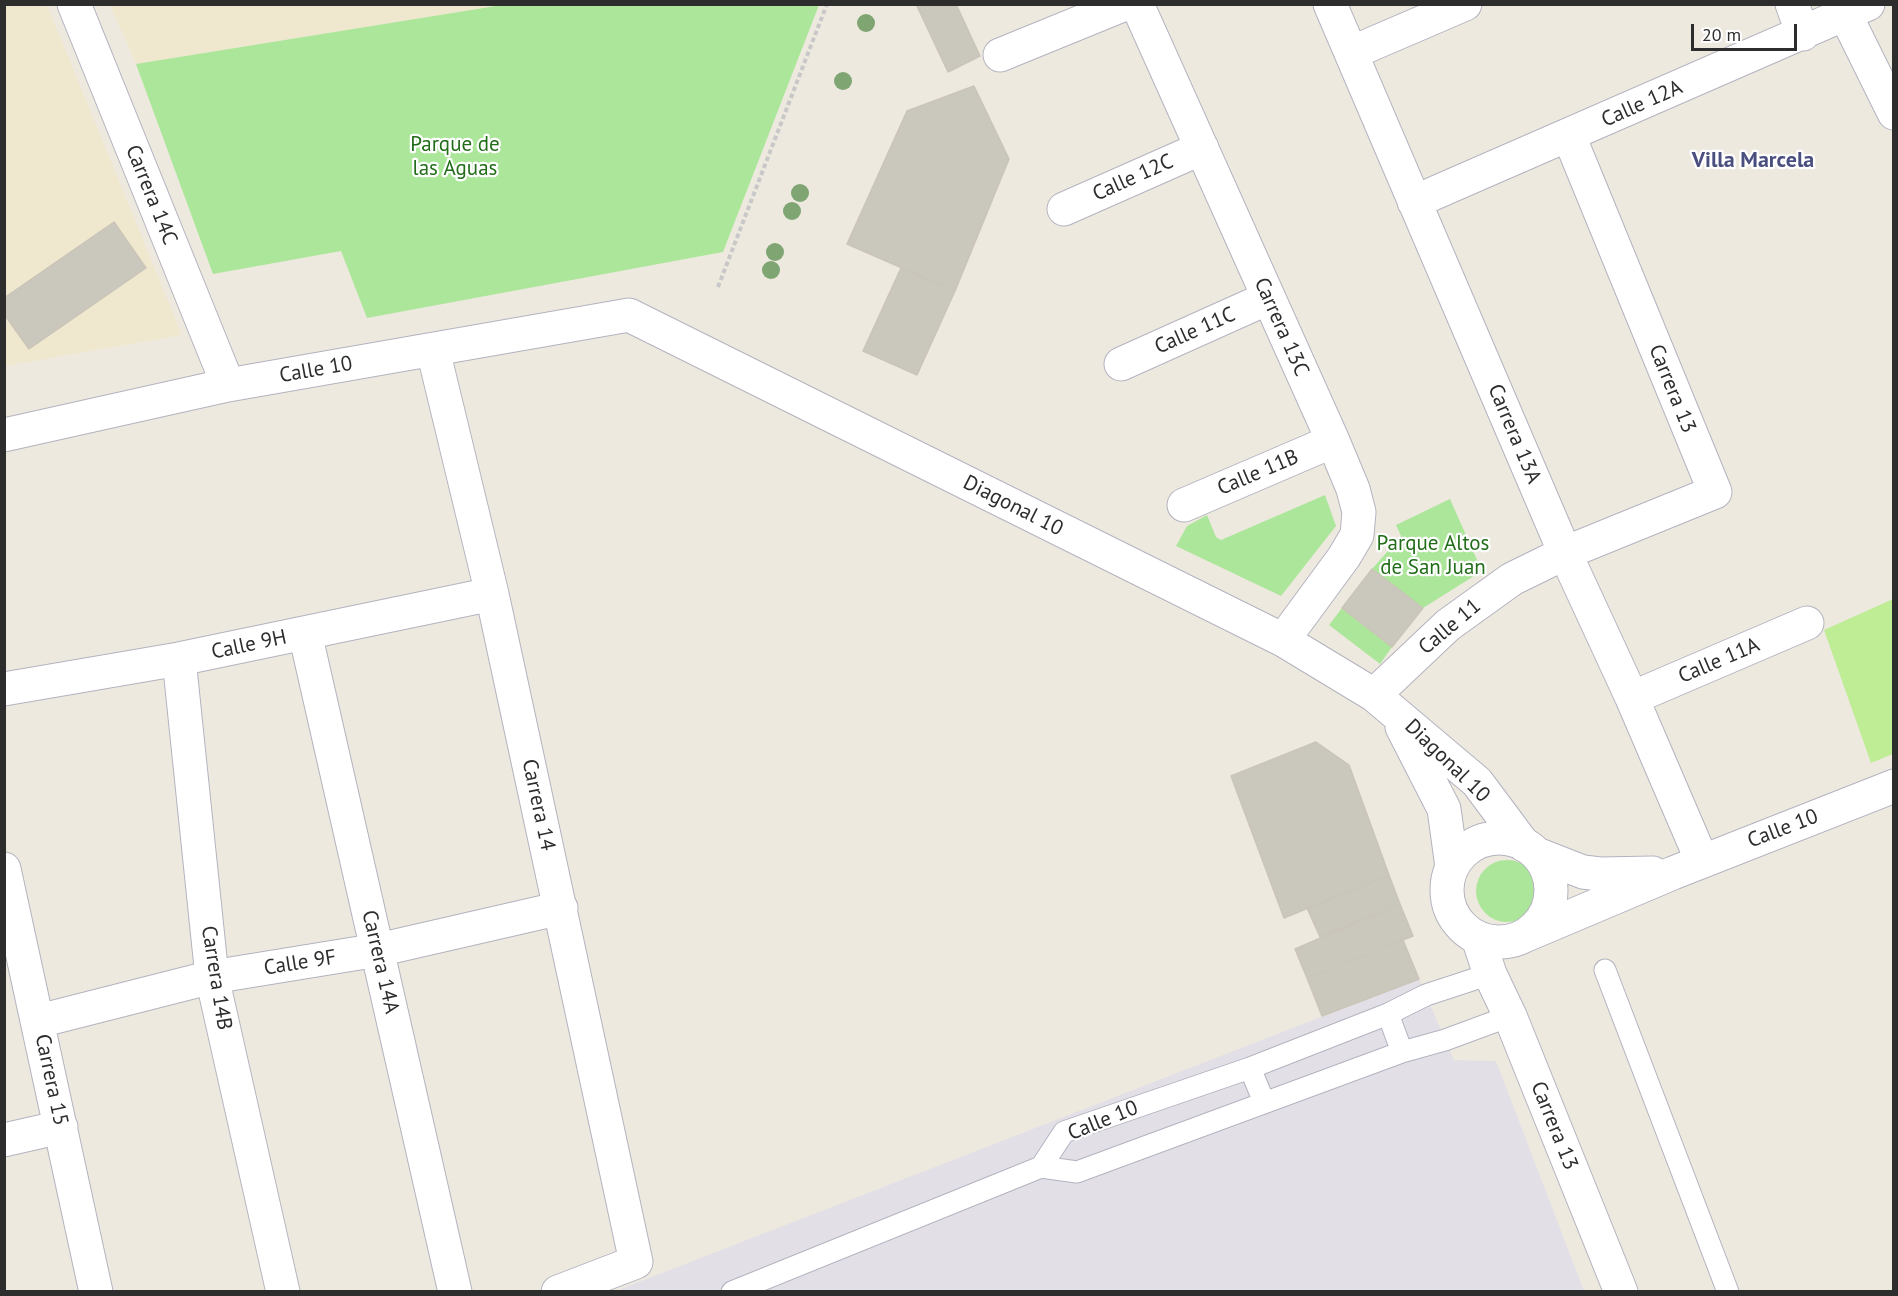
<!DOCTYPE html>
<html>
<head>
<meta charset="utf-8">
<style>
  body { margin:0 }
  #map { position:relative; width:1898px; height:1296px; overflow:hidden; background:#eee9df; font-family:"PT Sans",sans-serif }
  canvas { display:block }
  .frame { position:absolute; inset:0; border:6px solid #2d2d2d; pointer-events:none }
  .scale { position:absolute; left:1691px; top:24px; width:106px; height:27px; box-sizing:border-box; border:3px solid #2d2d2d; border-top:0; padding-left:8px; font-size:18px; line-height:21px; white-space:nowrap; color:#2d2d2d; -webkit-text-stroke:4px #fff; paint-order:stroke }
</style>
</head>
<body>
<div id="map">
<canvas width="1898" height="1296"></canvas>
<div class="frame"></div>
<div class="scale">20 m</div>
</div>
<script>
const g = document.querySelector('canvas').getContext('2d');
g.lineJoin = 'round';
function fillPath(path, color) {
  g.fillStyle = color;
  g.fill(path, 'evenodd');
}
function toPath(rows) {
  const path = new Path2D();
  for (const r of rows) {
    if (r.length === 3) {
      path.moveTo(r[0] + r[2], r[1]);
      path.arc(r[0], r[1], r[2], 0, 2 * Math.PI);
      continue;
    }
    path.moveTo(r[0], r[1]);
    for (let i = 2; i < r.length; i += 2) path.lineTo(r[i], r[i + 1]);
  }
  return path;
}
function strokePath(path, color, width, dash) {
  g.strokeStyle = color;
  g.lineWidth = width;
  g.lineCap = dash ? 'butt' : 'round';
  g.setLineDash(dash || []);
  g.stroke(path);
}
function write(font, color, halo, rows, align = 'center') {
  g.font = font + ' "PT Sans",sans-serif';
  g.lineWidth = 4.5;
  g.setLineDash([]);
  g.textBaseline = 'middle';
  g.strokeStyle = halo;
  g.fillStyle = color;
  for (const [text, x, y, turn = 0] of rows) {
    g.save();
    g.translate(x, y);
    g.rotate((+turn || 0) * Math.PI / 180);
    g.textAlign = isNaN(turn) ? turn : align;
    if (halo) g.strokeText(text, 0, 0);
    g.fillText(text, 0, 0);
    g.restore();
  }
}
const industrial = toPath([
  [1419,979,1454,1060,1496,1061,1584,1291,613,1292]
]);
const education = toPath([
  [5,5,47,5,182,335,5,366],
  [110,5,502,5,136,64]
]);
const green = toPath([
  [502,5,819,5,723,252,367,318,341,251,213,274,136,64],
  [1325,495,1336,526,1281,596,1176,546,1187,526,1207,515,1216,537,1221,540],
  [1450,499,1482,571,1423,608,1372,569,1401,536,1396,525],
  [1342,608,1392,647,1380,664,1329,625],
  [1507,891,31]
]);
const pitch = toPath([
  [1893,599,1893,754,1871,763,1824,630]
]);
const building = toPath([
  [916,4,956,4,980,56,948,72,916,4],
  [974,86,1009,159,955,291,847,244,907,111,974,86],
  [114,222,146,268,29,349,4,314,4,298,114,222],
  [901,268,955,291,917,375,863,351,901,268],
  [1372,569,1423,608,1392,647,1342,608,1372,569],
  [1316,742,1349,765,1389,875,1284,918,1231,776,1316,742],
  [1389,875,1400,904,1320,937,1307,908,1389,875],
  [1400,904,1413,936,1307,978,1295,949,1400,904],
  [1403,940,1419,979,1322,1016,1307,978,1403,940]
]);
const path = toPath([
  [718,287,827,4]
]);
const lane = toPath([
  [1605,970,1728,1292],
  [1388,1014,1402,1052],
  [1250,1068,1264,1102],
  [1041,1167,1077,1172,1402,1052,1445,1040,1510,1016],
  [732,1292,1041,1167,1064,1132,1250,1068,1388,1014,1426,995,1490,974]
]);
const street = toPath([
  [74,4,228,385],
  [1137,4,1333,441,1353,489,1359,512,1357,535,1344,557,1283,640],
  [1330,4,1565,553,1632,698,1702,861],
  [1792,4,1803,34],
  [1845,14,1894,113],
  [1351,53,1465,4],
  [1000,55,1125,4],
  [1414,202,1868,4],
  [1064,209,1202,148],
  [433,350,492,594,636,1262,558,1292],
  [1121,364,1268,298],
  [4,435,228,385,629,315,1283,640,1374,695,1477,782,1524,845],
  [1184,505,1333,441],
  [305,633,455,1292],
  [179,659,212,977,283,1292],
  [4,689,179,659,492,594],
  [1374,695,1448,625,1512,579,1565,553,1715,492,1569,136],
  [1632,698,1807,623],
  [1402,727,1444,809,1452,867],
  [4,869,96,1292],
  [39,1021,212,977,378,950,561,908],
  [4,1140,61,1127]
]);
const secondary = toPath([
  [1499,890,52],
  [1537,854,1583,872,1600,874,1653,873],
  [1524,936,1673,873,1894,786],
  [1478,938,1490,974,1510,1016,1621,1292]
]);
const trees = [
  [866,23],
  [843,81],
  [800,193],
  [792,211],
  [775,252],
  [771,270]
];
const streetNames = [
  ["Calle 12A",1642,104,-24],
  ["Calle 12C",1133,178,-24],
  ["Carrera 14C",151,195,68],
  ["Carrera 13C",1281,327,66],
  ["Calle 11C",1195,331,-24],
  ["Calle 10",316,370,-10],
  ["Carrera 13",1672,389,68],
  ["Carrera 13A",1514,434,67],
  ["Calle 11B",1258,473,-23],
  ["Diagonal 10",1013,506,27],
  ["Calle 11",1450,627,-40],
  ["Calle 9H",249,645,-12],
  ["Calle 11A",1719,661,-23],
  ["Diagonal 10",1447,761,44],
  ["Carrera 14",538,805,78],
  ["Calle 10",1783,829,-21],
  ["Carrera 14A",380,962,77],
  ["Calle 9F",300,963,-9],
  ["Carrera 14B",216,978,81],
  ["Carrera 15",51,1080,78],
  ["Calle 10",1103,1121,-22],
  ["Carrera 13",1554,1126,68]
];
const parkNames = [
  ["Parque de",455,145],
  ["las Aguas",455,169],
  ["Parque Altos",1433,544],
  ["de San Juan",1433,568]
];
const neighbourhoodNames = [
  ["Villa Marcela",1753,161]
];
fillPath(industrial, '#e2dfe7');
fillPath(education, '#f0e8ce');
fillPath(green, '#ace69a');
fillPath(pitch, '#bfed96');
fillPath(building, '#cac7bd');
strokePath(building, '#cac5b8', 1.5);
strokePath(lane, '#b3b3c0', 23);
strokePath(street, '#b3b3c0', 35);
strokePath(secondary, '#b3b3c0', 35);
strokePath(path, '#c8c8c8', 4, [4.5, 3]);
strokePath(lane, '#fff', 21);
strokePath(street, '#fff', 33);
strokePath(secondary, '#fff', 33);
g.fillStyle = '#7ea572';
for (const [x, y] of trees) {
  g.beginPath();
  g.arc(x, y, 9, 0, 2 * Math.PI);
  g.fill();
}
write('21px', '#2d2d2d', '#fff', streetNames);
write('21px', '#226d19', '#fff', parkNames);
write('bold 22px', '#4b4f7f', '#fff', neighbourhoodNames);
</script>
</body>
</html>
